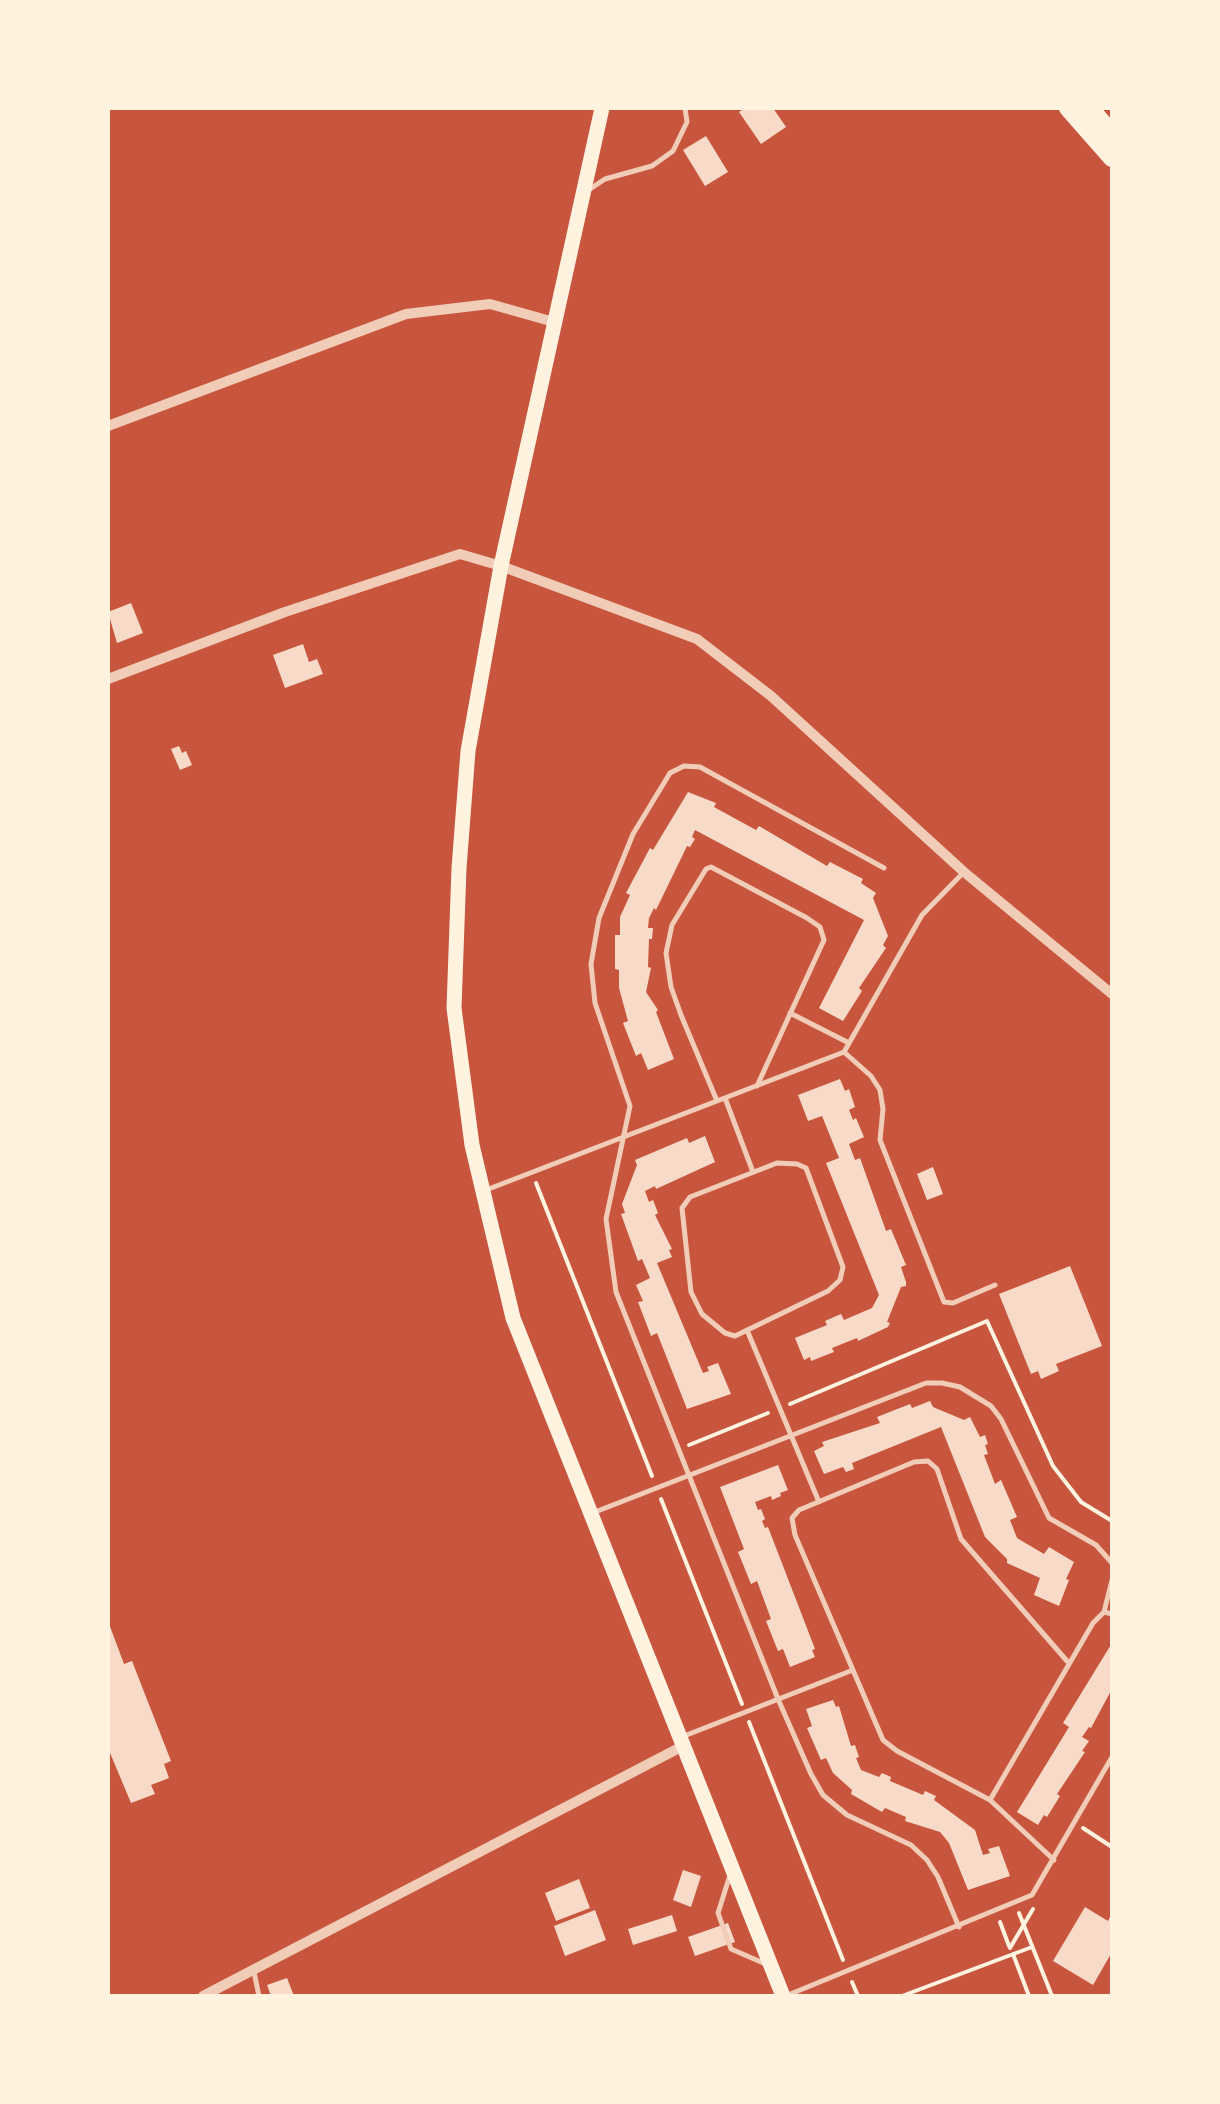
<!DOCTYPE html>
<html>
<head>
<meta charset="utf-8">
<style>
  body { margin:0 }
  #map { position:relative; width:1220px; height:2104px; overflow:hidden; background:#c8553d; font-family:"Roboto Serif",serif }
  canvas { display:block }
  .frame { position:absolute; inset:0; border:110px solid #fff3e0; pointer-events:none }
</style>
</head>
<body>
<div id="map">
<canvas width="1220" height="2104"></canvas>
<div class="frame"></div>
</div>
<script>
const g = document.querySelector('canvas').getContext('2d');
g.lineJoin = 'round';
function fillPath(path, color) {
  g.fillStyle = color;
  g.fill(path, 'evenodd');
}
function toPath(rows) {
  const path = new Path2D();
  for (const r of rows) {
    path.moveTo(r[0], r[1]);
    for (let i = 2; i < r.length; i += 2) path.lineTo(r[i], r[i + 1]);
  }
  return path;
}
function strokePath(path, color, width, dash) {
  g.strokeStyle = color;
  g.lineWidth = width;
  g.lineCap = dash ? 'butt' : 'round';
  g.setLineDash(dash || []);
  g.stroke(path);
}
const building = toPath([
  [745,108,773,108,786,127,761,144,739,112],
  [706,136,728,172,705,186,683,150],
  [131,603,143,633,117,643,108,612],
  [303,644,309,662,317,659,323,674,285,688,273,655],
  [179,746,182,753,186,751,192,765,180,770,171,749],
  [688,792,716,803,714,807,756,830,759,826,827,866,830,862,863,879,861,883,876,893,873,898,888,936,883,945,886,948,859,988,862,991,843,1021,819,1008,864,920,695,830,692,837,695,839,690,847,687,846,656,910,654,908,649,918,648,928,653,928,652,939,649,939,648,967,651,968,646,992,658,1010,656,1012,674,1059,648,1070,641,1053,636,1056,623,1023,628,1021,619,988,619,970,615,969,615,935,620,935,620,917,630,895,626,893,650,848,653,850],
  [840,1079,845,1091,849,1089,855,1107,849,1110,853,1120,856,1118,864,1137,849,1144,855,1160,860,1158,886,1231,891,1229,906,1265,901,1267,906,1282,906,1286,901,1287,887,1322,890,1323,888,1327,858,1341,857,1338,832,1348,834,1352,811,1361,810,1357,804,1360,795,1338,827,1325,825,1321,841,1314,844,1320,872,1308,879,1295,826,1163,839,1158,822,1116,808,1121,798,1095],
  [705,1136,715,1162,656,1189,655,1186,645,1191,649,1202,653,1200,658,1213,655,1215,672,1249,669,1250,672,1257,657,1263,703,1373,709,1371,707,1367,718,1363,731,1394,687,1409,657,1333,651,1336,638,1302,643,1301,636,1285,650,1278,642,1259,638,1261,621,1214,625,1213,622,1204,637,1165,635,1160,687,1138,689,1143],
  [933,1167,943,1194,927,1200,917,1174],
  [1070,1266,1102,1346,1056,1364,1059,1371,1041,1379,1038,1371,1031,1374,999,1294],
  [930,1401,933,1407,964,1420,970,1417,980,1437,985,1435,988,1444,985,1445,988,1454,984,1455,995,1484,1001,1480,1017,1517,1010,1520,1017,1538,1044,1554,1049,1547,1074,1562,1066,1579,1069,1580,1059,1606,1034,1595,1040,1578,1007,1563,1007,1559,985,1537,941,1427,852,1463,854,1469,846,1472,843,1467,824,1474,814,1451,824,1446,822,1442,880,1423,877,1417,910,1404,912,1408],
  [778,1465,788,1490,780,1493,781,1496,772,1500,771,1496,755,1502,758,1510,761,1509,765,1519,762,1521,765,1528,768,1527,815,1649,812,1650,815,1657,790,1667,783,1649,778,1651,766,1621,771,1619,757,1581,751,1584,738,1552,744,1549,720,1487],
  [108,1621,124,1664,132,1661,171,1761,164,1764,169,1778,151,1785,155,1794,131,1803,108,1748],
  [1112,1643,1112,1689,1091,1728,1089,1727,1082,1737,1089,1741,1082,1751,1085,1752,1057,1794,1060,1796,1047,1817,1044,1815,1038,1825,1017,1812,1069,1727,1063,1723],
  [833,1700,836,1707,839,1706,851,1746,855,1745,859,1757,856,1758,861,1770,879,1777,882,1773,891,1777,890,1781,923,1795,925,1791,936,1796,934,1800,975,1830,983,1855,990,1853,988,1849,999,1846,1010,1876,968,1890,949,1843,940,1832,905,1821,906,1817,885,1808,882,1812,851,1794,852,1790,833,1773,826,1758,821,1760,807,1728,812,1726,806,1709],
  [683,1870,701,1876,691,1907,673,1900],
  [579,1879,590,1908,556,1921,545,1893],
  [1085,1907,1108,1921,1112,1913,1112,1952,1093,1985,1053,1961],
  [595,1910,606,1940,565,1956,554,1926],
  [672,1915,677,1931,633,1945,628,1929],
  [728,1923,735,1942,695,1956,688,1937],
  [287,1978,294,1996,271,1996,267,1985]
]);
const path = toPath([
  [536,1183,652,1476],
  [790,1404,987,1321,1053,1466,1081,1502,1112,1521],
  [689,1445,768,1413],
  [661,1499,742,1704],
  [749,1722,843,1960],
  [1083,1828,1112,1847],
  [1019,1913,1052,1996],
  [1000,1922,1009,1946],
  [1010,1948,1033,1909],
  [1013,1954,1029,1996],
  [852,1982,858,1996],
  [902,1996,1032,1947]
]);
const service = toPath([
  [590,189,605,179,652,166,673,151,687,122,685,108],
  [884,868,700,767,684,766,670,773,633,834,599,918,591,964,595,1003,630,1106,606,1219,616,1292,778,1699,811,1774,823,1795,847,1815,911,1845,927,1860,938,1877,959,1927],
  [790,1013,849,1043],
  [844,1052,871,1076,880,1090,883,1109,880,1140,944,1302,953,1303,995,1285],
  [725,1098,753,1172],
  [717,1101,681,1015,671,987,666,953,672,925,706,869,711,867,807,918,820,927,824,940,757,1086],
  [777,1163,797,1164,806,1168,843,1267,840,1280,828,1291,735,1336,725,1333,702,1314,691,1292,682,1208,690,1197,777,1163],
  [486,1190,844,1052,922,915,962,874],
  [747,1330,819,1502],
  [595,1512,926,1383,942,1383,960,1387,991,1406,1001,1419,1049,1518,1096,1545,1112,1563],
  [1104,1612,1112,1580],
  [684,1736,853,1670],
  [990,1800,1093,1623,1104,1612,1112,1614],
  [1054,1860,990,1800,897,1751,883,1740,795,1535,792,1518,799,1510,914,1462,928,1461,937,1469,961,1539,1067,1661],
  [730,1875,718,1913,731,1949,768,1965],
  [254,1972,259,1996],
  [788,1995,1032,1895,1112,1757]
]);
const minor = toPath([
  [108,426,406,314,490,304,554,322],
  [108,679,285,612,460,554,501,566,697,639,771,696,964,872,1112,994],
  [203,1996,681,1747]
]);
const secondary = toPath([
  [602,108,501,566,468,751,459,868,454,1008,472,1145,513,1318,783,1996]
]);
const primary = toPath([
  [1068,108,1112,158],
  [1090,108,1112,134]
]);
fillPath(building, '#f7dbc8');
strokePath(path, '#fff3e0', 4);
strokePath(service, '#f1ccb7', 5);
strokePath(minor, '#f1ccb7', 10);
strokePath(secondary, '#fff3e0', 15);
strokePath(primary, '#fff3e0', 18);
</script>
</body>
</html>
